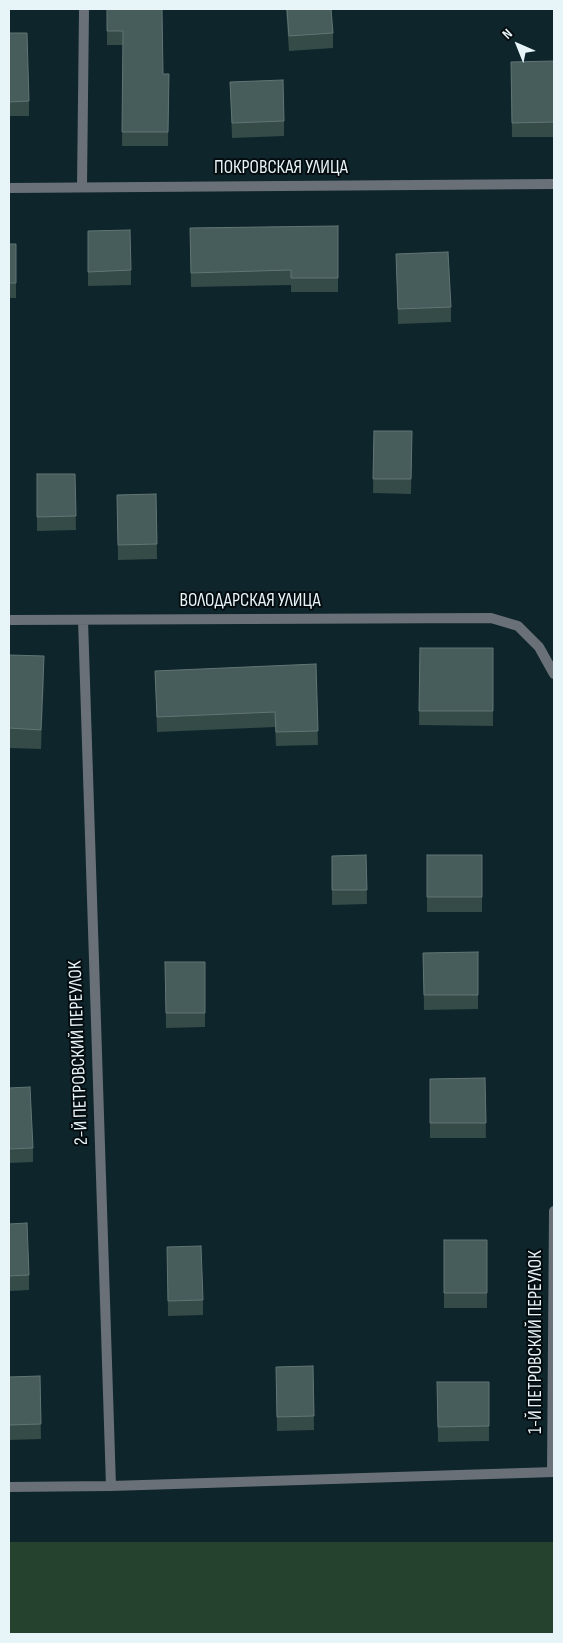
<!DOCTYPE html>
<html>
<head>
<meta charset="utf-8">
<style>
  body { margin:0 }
  #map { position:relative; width:563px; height:1643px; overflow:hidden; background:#0e252b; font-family:"Sofia Sans Condensed",sans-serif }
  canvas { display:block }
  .frame { position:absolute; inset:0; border:10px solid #e7f4f8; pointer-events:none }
  .north { position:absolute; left:493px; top:20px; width:50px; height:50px; -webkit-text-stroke:4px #040c0f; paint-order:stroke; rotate:316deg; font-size:14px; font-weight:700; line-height:20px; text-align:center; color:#e7f4f8 }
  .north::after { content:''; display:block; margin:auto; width:18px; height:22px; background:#e7f4f8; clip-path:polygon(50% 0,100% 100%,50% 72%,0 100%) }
</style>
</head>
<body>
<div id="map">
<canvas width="563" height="1643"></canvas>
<div class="frame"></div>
<div class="north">N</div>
</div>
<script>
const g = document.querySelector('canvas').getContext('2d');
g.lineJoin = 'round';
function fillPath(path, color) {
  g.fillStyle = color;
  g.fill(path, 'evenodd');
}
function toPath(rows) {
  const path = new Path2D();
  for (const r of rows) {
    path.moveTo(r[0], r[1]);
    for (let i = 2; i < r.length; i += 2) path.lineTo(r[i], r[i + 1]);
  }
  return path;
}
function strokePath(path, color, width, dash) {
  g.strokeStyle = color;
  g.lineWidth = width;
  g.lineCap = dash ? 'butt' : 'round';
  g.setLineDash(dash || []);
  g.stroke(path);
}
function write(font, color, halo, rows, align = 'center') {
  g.font = font + ' "Sofia Sans Condensed",sans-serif';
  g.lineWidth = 4;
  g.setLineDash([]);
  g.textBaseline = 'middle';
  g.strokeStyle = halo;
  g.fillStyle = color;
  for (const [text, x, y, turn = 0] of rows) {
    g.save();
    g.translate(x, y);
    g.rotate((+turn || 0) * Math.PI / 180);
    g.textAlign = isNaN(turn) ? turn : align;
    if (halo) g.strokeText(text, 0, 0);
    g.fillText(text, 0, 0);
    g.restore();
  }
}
const green = toPath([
  [9,1542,554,1542,554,1634,9,1634]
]);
const lane = toPath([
  [82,187,84,9]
]);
const street = toPath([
  [9,188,554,184],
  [9,620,491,618,518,626,539,647,554,674],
  [83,620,111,1486],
  [552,1472,554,1211],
  [9,1487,111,1486,554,1472]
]);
const wall = toPath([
  [107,9,163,74,169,74,168,146,122,146,123,45,107,45],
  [286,9,331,9,333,33,333,48,289,51],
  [9,33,29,101,29,116,9,116],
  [554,61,554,137,512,137,511,77],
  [230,82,284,121,284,136,232,138],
  [338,226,338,292,291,292,291,285,191,287,190,228],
  [88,231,131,270,131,285,88,286],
  [9,244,16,244,16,298,9,298],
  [396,254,451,307,451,322,398,324],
  [374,431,412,431,411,494,373,493],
  [37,474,75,474,76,530,37,531],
  [156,494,157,559,118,560,117,495],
  [420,648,493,648,493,726,419,725],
  [9,655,44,676,41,749,9,748],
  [316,664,318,745,276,746,275,727,157,732,155,671],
  [366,855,367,904,332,905,332,856],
  [427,855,482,855,482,912,427,912],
  [478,952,478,1009,424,1010,423,953],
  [165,962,205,962,205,1027,166,1028],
  [485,1078,486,1138,430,1138,430,1079],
  [9,1088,33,1148,33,1162,9,1163],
  [9,1224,29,1275,29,1290,9,1291],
  [444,1240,487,1240,487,1308,444,1308],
  [167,1247,203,1300,203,1315,168,1316],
  [313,1366,314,1430,277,1431,276,1367],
  [40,1376,41,1439,9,1440,9,1377],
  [437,1382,489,1382,489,1441,438,1442]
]);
const shadedWall = toPath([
  [44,656,44,676,41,749,41,730]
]);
const building = toPath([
  [107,9,162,9,163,74,169,74,168,132,122,132,123,31,107,31,107,9],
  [287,9,331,9,333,33,289,36,287,9],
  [9,33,27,33,29,101,9,102,9,33],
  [554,61,554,122,512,123,511,62,554,61],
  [283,80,284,121,232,123,230,82,283,80],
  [338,226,338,278,291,278,291,270,191,273,190,228,338,226],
  [130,230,131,270,88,272,88,231,130,230],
  [9,244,16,244,16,283,9,283,9,244],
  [448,252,451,307,398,309,396,254,448,252],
  [374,431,412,431,411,479,373,479,374,431],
  [37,474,75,474,76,516,37,517,37,474],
  [156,494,157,544,118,545,117,495,156,494],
  [420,648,493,648,493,711,419,711,420,648],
  [9,655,44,656,41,730,9,728,9,655],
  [316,664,318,731,276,732,275,712,157,717,155,671,316,664],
  [366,855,367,890,332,890,332,856,366,855],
  [427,855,482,855,482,897,427,897,427,855],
  [478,952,478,995,424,995,423,953,478,952],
  [165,962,205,962,205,1013,166,1013,165,962],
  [485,1078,486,1123,430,1123,430,1079,485,1078],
  [30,1087,33,1148,9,1149,9,1088,30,1087],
  [27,1223,29,1275,9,1276,9,1224,27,1223],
  [444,1240,487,1240,487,1293,444,1293,444,1240],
  [201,1246,203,1300,168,1301,167,1247,201,1246],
  [313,1366,314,1416,277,1417,276,1367,313,1366],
  [40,1376,41,1424,9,1425,9,1377,40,1376],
  [437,1382,489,1382,489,1426,438,1427,437,1382]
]);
const streetNames = [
  ["ПОКРОВСКАЯ УЛИЦА",281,168],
  ["ВОЛОДАРСКАЯ УЛИЦА",250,601],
  ["2-Й ПЕТРОВСКИЙ ПЕРЕУЛОК",79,1053,-92],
  ["1-Й ПЕТРОВСКИЙ ПЕРЕУЛОК",536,1342,-90]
];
fillPath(green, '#24422d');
strokePath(lane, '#697077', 10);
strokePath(street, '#697077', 10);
fillPath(wall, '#344b48');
fillPath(shadedWall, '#1c3435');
fillPath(building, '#475d5b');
strokePath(building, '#607574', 1);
write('19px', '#e7f4f8', '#040c0f', streetNames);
</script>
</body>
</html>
